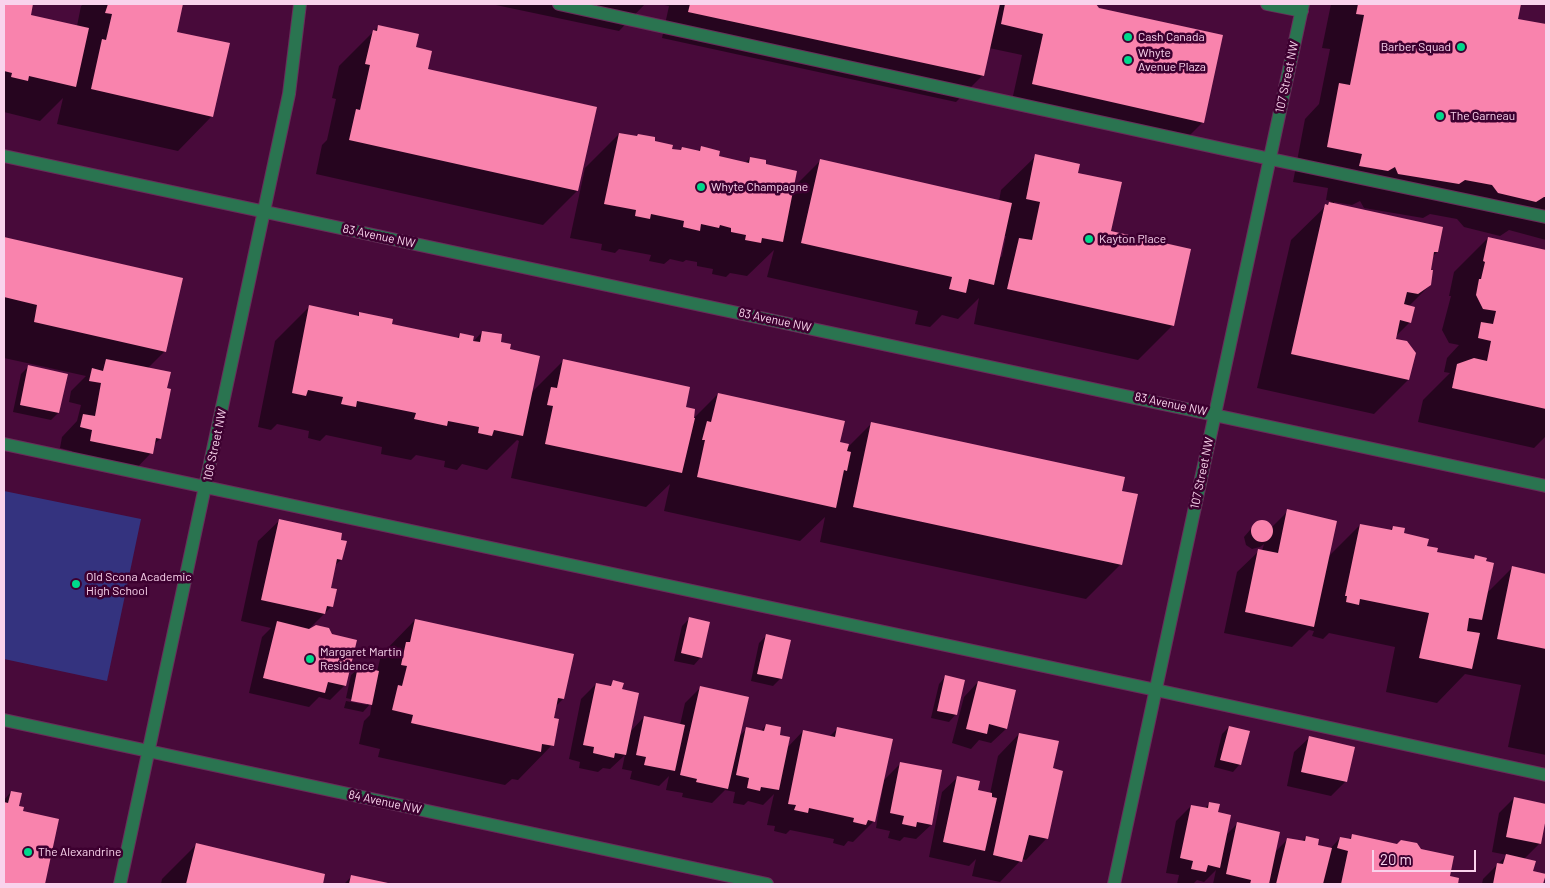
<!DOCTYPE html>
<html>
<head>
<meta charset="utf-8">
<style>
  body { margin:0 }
  #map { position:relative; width:1550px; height:888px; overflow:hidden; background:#480a3a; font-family:Barlow,sans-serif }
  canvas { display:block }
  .frame { position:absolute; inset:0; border:5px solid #f9d3ec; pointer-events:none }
  .scale { position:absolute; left:1372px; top:850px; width:104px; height:22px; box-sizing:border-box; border:2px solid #f9d3ec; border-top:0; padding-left:6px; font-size:15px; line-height:18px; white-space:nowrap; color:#f9d3ec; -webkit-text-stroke:4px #3d0030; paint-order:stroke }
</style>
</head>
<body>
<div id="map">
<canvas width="1550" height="888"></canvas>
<div class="frame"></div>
<div class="scale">20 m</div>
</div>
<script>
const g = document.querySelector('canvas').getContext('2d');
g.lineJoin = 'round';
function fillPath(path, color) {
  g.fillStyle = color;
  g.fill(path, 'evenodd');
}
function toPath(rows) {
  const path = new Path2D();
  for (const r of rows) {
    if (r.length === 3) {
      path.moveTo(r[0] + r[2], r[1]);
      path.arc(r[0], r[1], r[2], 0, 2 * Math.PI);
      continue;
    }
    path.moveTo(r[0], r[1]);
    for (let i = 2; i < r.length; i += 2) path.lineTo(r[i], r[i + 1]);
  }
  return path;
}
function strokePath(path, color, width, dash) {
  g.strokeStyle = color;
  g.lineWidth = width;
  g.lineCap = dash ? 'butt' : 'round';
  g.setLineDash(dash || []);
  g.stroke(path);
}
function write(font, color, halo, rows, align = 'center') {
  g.font = font + ' Barlow,sans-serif';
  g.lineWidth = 5;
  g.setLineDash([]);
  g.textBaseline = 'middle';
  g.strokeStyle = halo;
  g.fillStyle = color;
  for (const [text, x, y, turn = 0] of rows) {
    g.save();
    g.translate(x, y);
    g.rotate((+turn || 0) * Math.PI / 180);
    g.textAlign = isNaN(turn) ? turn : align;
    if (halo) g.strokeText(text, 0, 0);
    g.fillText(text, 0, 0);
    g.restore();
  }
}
const green = toPath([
  [4,491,141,519,107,681,4,659]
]);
const shadow = toPath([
  [4,4,32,4,29,16,77,26,81,6,84,4,182,4,175,33,212,116,178,151,57,124,63,98,40,121,4,112],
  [491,4,645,4,619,31],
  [660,4,1095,4,1203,122,1182,143,1011,105,1022,55,989,48,983,75,956,102,662,38,669,6],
  [1331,4,1520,4,1516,20,1546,26,1546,240,1509,230,1500,236,1464,227,1457,219,1430,214,1423,218,1364,208,1360,201,1352,205,1334,202,1334,204,1437,252,1432,257,1430,285,1408,307,1410,322,1395,337,1394,340,1408,380,1374,414,1257,388,1291,240,1331,201,1326,200,1328,188,1293,182,1305,119,1319,104,1330,49,1322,48],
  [379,26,426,70,577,191,543,225,316,174,322,145,327,140,336,99,332,98,339,66],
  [619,134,653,142,670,150,680,151,682,148,697,152,701,148,717,157,745,163,750,158,764,165,793,188,820,161,999,201,1001,190,1036,156,1076,174,1109,232,1173,325,1138,360,974,324,979,298,958,319,942,315,930,327,915,324,918,311,767,277,774,250,747,276,730,273,726,277,712,274,713,269,697,266,697,262,686,260,683,262,670,259,664,264,649,261,651,255,619,249,615,253,601,250,602,244,570,238,585,168],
  [1004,236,1006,236,1002,256,998,260],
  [4,238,182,278,165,351,147,369,166,389,160,439,153,445,151,453,130,475,69,462,72,451,60,448,62,437,77,421,81,405,69,402,71,391,86,376,4,358],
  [1488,238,1546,251,1546,436,1534,448,1418,422,1423,400,1450,373,1444,372,1447,358,1459,345,1449,343,1442,330,1451,296,1449,296,1454,272],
  [309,307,356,317,360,313,390,325,456,339,460,334,472,343,482,332,509,350,530,394,563,361,684,408,692,420,718,394,839,443,846,449,872,423,1120,492,1121,564,1086,599,820,542,825,517,800,541,664,511,670,484,646,507,511,478,519,441,517,440,487,470,462,464,457,470,444,467,445,461,416,455,411,460,381,454,382,447,326,435,320,441,308,438,309,431,277,424,271,430,258,427,275,341],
  [28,367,58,413,51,420,13,412,21,374],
  [1288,511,1328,557,1360,525,1389,531,1393,527,1402,534,1435,553,1472,560,1476,557,1486,594,1512,568,1546,575,1546,755,1508,747,1521,685,1465,674,1437,703,1386,692,1395,647,1329,633,1323,639,1312,636,1314,631,1309,630,1292,647,1224,633,1237,572,1259,551,1262,551,1264,544,1260,547,1252,549,1246,545,1244,537,1256,523,1262,521,1272,527],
  [280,520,341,560,334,566,329,589,331,607,309,629,345,685,330,700,319,697,309,707,249,693,262,637,271,628,241,621,258,541],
  [689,619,701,657,694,665,674,661,682,626],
  [415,620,563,699,555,707,553,719,552,745,518,780,512,779,505,785,378,757,380,749,359,744,364,721,370,715,372,702,363,712,344,708,346,701,367,705,367,703,346,698,351,675,359,668,377,672,381,655],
  [766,636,781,678,773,686,751,681,759,643],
  [946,676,956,714,949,722,931,718,939,684],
  [613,682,621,690,630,732,644,717,680,725,685,703,700,688,738,737,747,729,760,732,766,725,778,736,786,749,803,731,829,737,838,728,874,821,853,842,848,841,844,846,833,843,834,839,790,830,786,834,774,831,775,826,767,825,774,794,763,805,748,801,744,805,733,803,735,792,725,790,712,803,682,797,683,793,666,790,669,776,659,786,630,779,632,771,622,769,625,755,610,769,603,768,598,772,579,768,580,762,569,759,581,699,596,684,608,687],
  [978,682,1006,729,991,743,979,740,971,749,952,743,964,697],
  [1229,727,1240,764,1233,772,1214,767,1222,734],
  [1019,734,1051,769,1047,838,1026,860,1022,859,1000,882,972,876,976,859,969,866,929,857,942,792,957,778,977,791,990,794,998,756],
  [1309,738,1346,781,1331,796,1287,786,1294,752],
  [900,764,931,825,916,839,904,837,900,841,888,838,890,831,876,828,884,780],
  [11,792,18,807,22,812,58,820,44,884,4,884,4,800],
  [1514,798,1546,805,1539,844,1524,859,1532,872,1544,875,1542,884,1482,884,1483,879,1507,855,1492,852,1499,813],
  [1209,804,1216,813,1225,836,1237,824,1275,852,1288,839,1301,842,1306,837,1316,846,1330,849,1340,838,1348,840,1352,836,1449,877,1458,879,1457,884,1213,884,1216,870,1204,882,1197,880,1193,884,1177,884,1179,875,1166,873,1176,821,1191,806,1204,809],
  [196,845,324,875,321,884,161,884,162,879],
  [351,877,386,884,344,884]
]);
const building = toPath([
  [4,4,33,4,31,15,89,28,76,87,29,76,28,81,11,77,12,73,4,71],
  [108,4,183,4,177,32,230,43,213,117,91,89,102,39,106,40,112,14,105,13],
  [690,4,1000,4,984,76,688,12],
  [1005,4,1096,4,1099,8,1223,35,1204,123,1032,84,1043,34,1001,24],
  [1358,4,1521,4,1518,19,1546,24,1546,197,1544,197,1536,202,1498,193,1492,185,1465,180,1459,184,1398,174,1395,167,1388,171,1359,166,1362,154,1327,147,1339,83,1350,85,1364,15,1356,14],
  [378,25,419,34,416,47,432,51,428,69,597,107,578,191,349,140,356,109,360,110,370,65,365,64,373,30,377,31],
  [619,133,637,136,638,134,655,137,655,141,673,145,672,149,681,150,682,147,700,151,701,146,720,151,719,156,749,163,750,157,766,160,766,164,797,171,783,242,762,238,761,243,745,240,746,235,731,232,731,228,720,225,719,228,701,224,700,231,683,227,684,221,651,214,650,219,635,216,636,210,604,204],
  [1035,154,1080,164,1078,173,1122,182,1111,231,1191,249,1174,326,1007,289,1019,238,1032,240,1040,202,1026,199],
  [820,159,1012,203,994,285,969,279,966,293,949,289,952,277,801,243],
  [1329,202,1443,227,1438,252,1434,252,1431,270,1433,270,1431,285,1418,294,1407,292,1404,304,1415,307,1411,323,1400,320,1396,339,1407,341,1416,353,1409,380,1291,354,1325,204,1328,205],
  [4,237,183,278,166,352,34,322,37,305,4,297],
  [1488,237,1546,250,1546,409,1452,388,1457,364,1474,358,1487,361,1491,341,1478,338,1481,322,1493,324,1496,311,1483,309,1476,295,1479,279,1481,279,1485,262,1483,261],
  [309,305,359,316,359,312,393,319,392,324,459,338,460,333,474,336,473,341,480,342,482,331,502,334,501,342,511,344,510,349,540,356,523,436,494,430,492,436,478,433,479,427,448,421,447,426,414,419,416,413,357,401,356,407,341,404,343,397,308,390,306,396,292,393],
  [106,359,171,372,167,388,171,389,161,439,156,438,153,454,90,441,92,430,80,427,83,414,95,416,101,383,89,381,92,368,103,371],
  [563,359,690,387,686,407,695,409,694,418,695,418,682,473,545,444,553,406,547,405,551,387,557,388],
  [28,365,68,374,59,413,20,405],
  [718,393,845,421,840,442,849,444,847,451,851,452,847,471,844,470,836,508,697,477,705,440,702,440,707,421,711,422],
  [871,422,1125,477,1122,491,1138,494,1122,565,853,507],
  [1287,509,1337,521,1314,627,1245,612,1258,549,1278,553],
  [279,519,342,533,341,540,347,541,342,560,337,559,331,588,337,589,333,607,327,606,325,614,261,600],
  [1262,531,11],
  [1360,524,1392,530,1393,526,1405,528,1404,533,1429,539,1427,546,1438,548,1437,552,1474,559,1475,555,1487,558,1486,561,1494,563,1482,620,1469,618,1467,631,1480,633,1472,669,1419,658,1429,613,1360,599,1359,605,1346,602,1347,596,1345,596],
  [1512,566,1546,574,1546,649,1497,639],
  [689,617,710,622,702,658,681,653],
  [415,619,574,654,564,699,558,698,554,718,559,719,554,746,542,744,541,752,411,723,413,715,392,710,398,685,402,686,407,666,401,665,406,642,410,642],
  [277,621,309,629,316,625,329,628,332,634,357,640,346,686,328,682,325,693,263,678],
  [766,634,791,640,782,679,757,674],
  [358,666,379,671,372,705,351,701],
  [945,675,965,680,957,715,937,711],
  [613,680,624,683,622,689,639,693,626,755,615,753,614,758,593,753,594,747,583,745,596,683,611,686],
  [978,681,1016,690,1007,729,989,724,987,734,966,729],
  [700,686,749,697,728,789,696,782,697,779,680,775],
  [644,716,685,725,675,771,644,765,646,757,636,755],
  [766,724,781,727,780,735,790,737,779,790,761,787,760,791,747,788,749,778,736,775,746,727,764,731],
  [1229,726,1250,731,1241,765,1220,760],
  [837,727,893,739,875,822,868,820,866,825,853,822,854,818,809,808,808,813,794,810,796,805,788,804,803,730,835,737],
  [1019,733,1059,741,1053,768,1063,771,1048,839,1029,835,1022,862,993,855],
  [1309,736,1355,747,1347,782,1301,772],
  [900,762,942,770,932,825,917,822,916,827,902,824,904,816,890,813],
  [957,776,980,781,978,790,992,793,992,797,997,798,985,851,943,842],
  [11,791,22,793,19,806,24,807,23,811,59,819,45,884,4,884,4,802,8,803],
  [1514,797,1546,804,1546,818,1541,844,1506,837],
  [1209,802,1220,804,1218,812,1231,815,1220,868,1208,865,1206,872,1191,869,1193,861,1180,858,1191,805,1208,808],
  [1237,822,1280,832,1269,884,1250,884,1251,880,1226,874],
  [1352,834,1397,844,1401,840,1417,843,1421,849,1454,856,1450,876,1459,878,1458,884,1341,884,1348,851,1337,848,1340,837,1351,839],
  [1306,836,1319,839,1318,845,1332,848,1323,884,1276,884,1287,838,1305,841],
  [196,843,325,874,323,884,186,884],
  [1506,854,1536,861,1533,871,1546,874,1543,884,1493,884,1497,863,1503,864],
  [351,875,388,883,388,884,349,884]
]);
const minor = toPath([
  [559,4,1228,150,1546,217],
  [1267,4,1302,11],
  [4,156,1546,486],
  [4,444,1156,690,1546,775],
  [4,720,767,884],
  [120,884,289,94,300,4],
  [1114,884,1303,4]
]);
const markers = [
  [1128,37,5,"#00d98c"],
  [1461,47,5,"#00d98c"],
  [1128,60,5,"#00d98c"],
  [1440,116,5,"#00d98c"],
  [701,187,5,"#00d98c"],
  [1089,239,5,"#00d98c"],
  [76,584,5,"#00d98c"],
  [310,659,5,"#00d98c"],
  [28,852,5,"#00d98c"]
];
const poiNames = [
  ["Cash Canada",1138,37],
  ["Barber Squad",1451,47,"right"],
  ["Whyte",1138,53],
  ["Avenue Plaza",1138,67],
  ["The Garneau",1450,116],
  ["Whyte Champagne",711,187],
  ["Kayton Place",1099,239],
  ["Old Scona Academic",86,577],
  ["High School",86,591],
  ["Margaret Martin",320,652],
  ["Residence",320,666],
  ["The Alexandrine",38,852]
];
const streetNames = [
  ["107 Street NW",1287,77,-78],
  ["83 Avenue NW",379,236,12],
  ["83 Avenue NW",775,320,12],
  ["83 Avenue NW",1171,404,12],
  ["106 Street NW",215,445,-78],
  ["107 Street NW",1202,473,-78],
  ["84 Avenue NW",385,802,12]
];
fillPath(green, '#34337f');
fillPath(shadow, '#0007');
fillPath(building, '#f983ad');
strokePath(minor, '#682e5a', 14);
strokePath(minor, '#2a7450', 12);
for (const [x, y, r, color] of markers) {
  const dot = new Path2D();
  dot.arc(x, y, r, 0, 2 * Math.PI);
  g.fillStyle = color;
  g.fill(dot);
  strokePath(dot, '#3d0030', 2);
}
write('12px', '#f9d3ec', '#3d0030', poiNames, 'left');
write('12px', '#f9d3ec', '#3d0030', streetNames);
</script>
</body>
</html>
